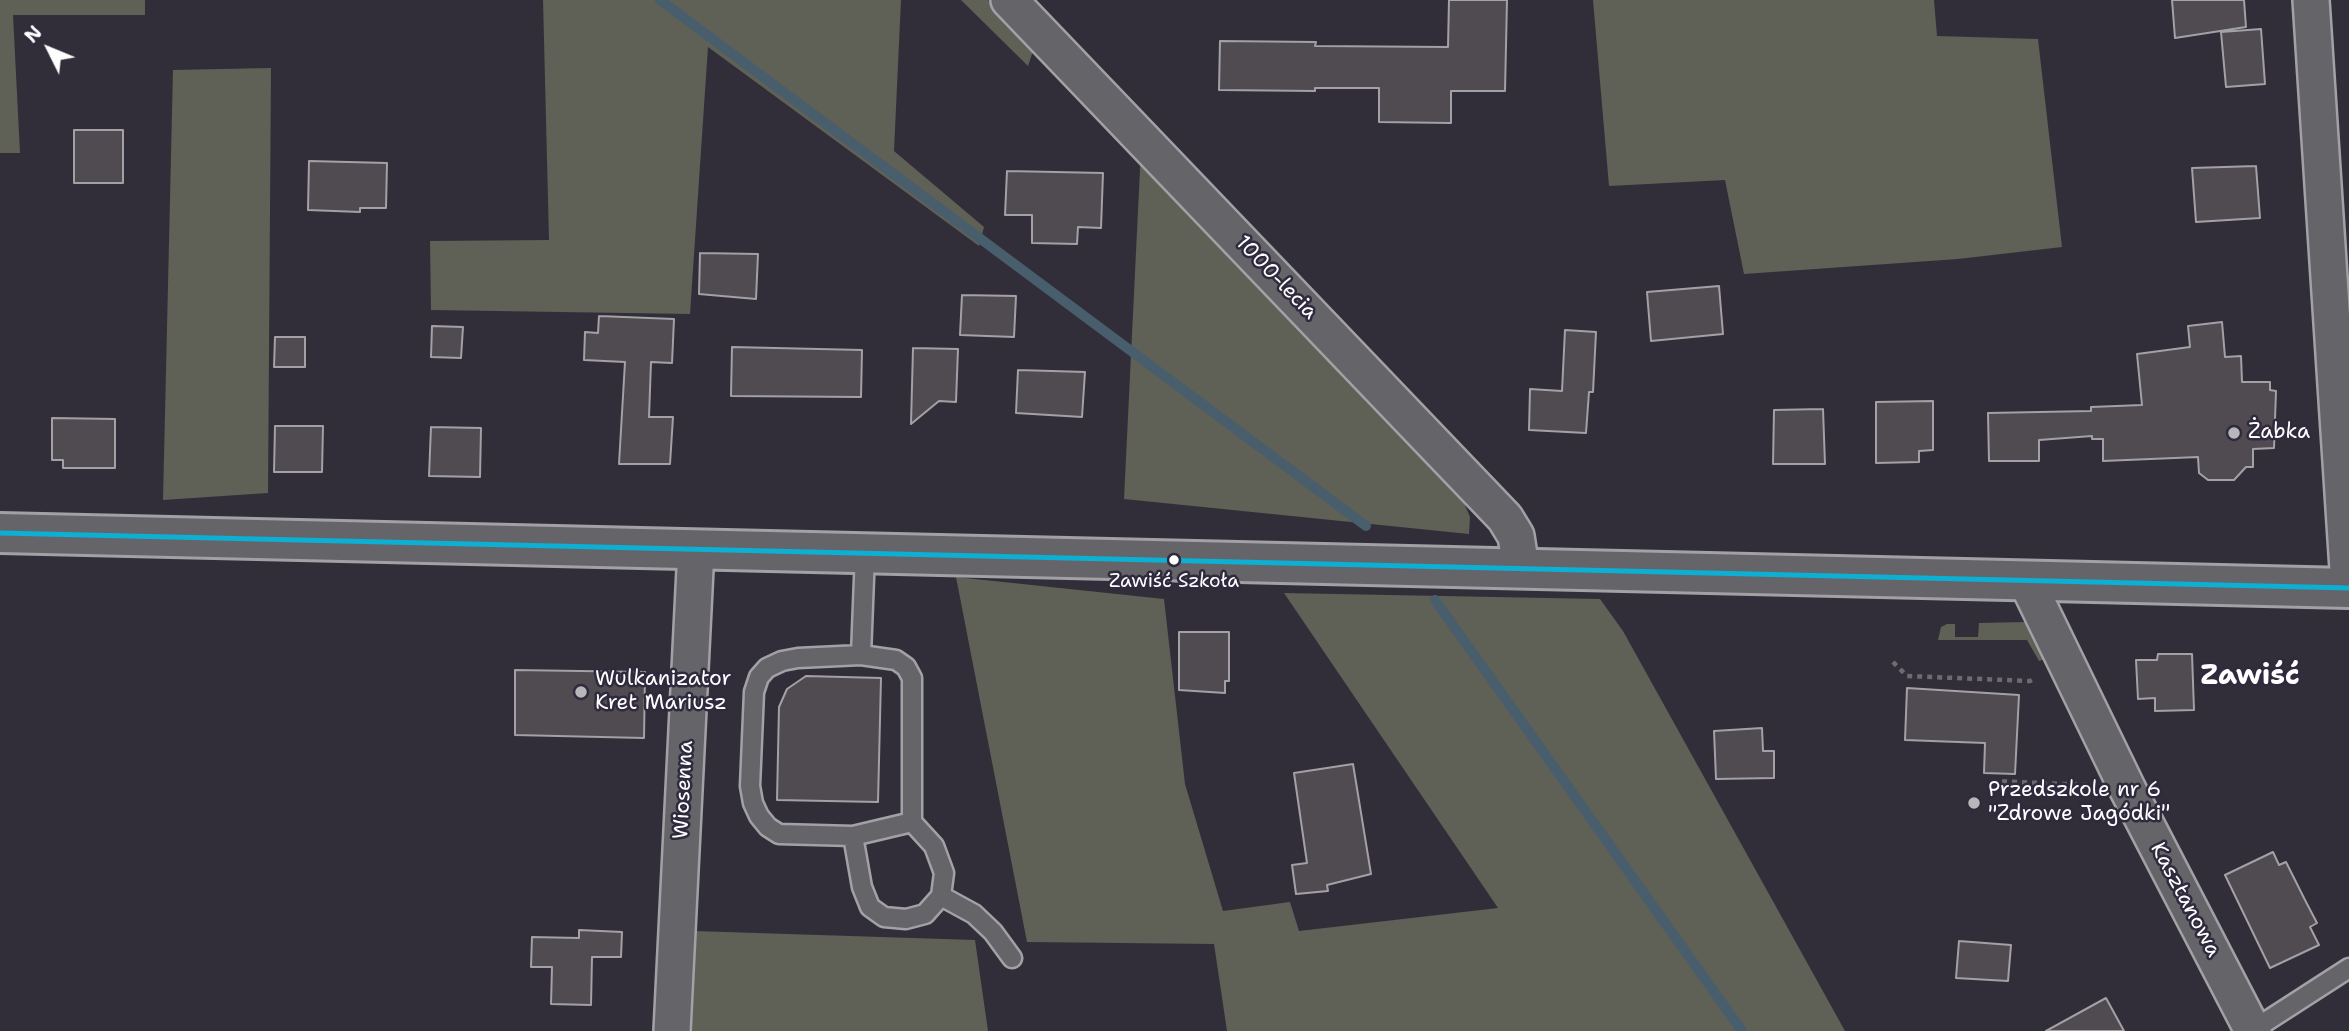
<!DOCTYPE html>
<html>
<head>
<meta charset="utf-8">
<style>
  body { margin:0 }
  #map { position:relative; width:2349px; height:1031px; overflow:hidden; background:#312e39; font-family:"Shantell Sans",sans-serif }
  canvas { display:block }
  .north { position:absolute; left:14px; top:14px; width:70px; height:70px; -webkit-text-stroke:5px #2f2a3d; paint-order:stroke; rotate:313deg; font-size:19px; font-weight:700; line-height:28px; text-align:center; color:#fff }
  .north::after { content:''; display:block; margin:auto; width:24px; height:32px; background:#fff; clip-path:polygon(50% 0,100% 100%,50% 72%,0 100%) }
</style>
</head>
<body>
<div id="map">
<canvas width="2349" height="1031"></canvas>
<div class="north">N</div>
</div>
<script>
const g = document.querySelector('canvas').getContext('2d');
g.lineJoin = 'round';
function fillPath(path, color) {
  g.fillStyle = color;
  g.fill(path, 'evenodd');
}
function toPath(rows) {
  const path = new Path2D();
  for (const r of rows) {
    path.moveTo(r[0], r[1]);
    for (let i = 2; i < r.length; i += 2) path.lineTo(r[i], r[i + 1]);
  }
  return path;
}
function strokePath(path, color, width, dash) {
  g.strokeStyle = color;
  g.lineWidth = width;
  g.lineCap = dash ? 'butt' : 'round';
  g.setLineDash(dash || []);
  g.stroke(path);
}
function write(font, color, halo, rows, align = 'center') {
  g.font = font + ' "Shantell Sans",sans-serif';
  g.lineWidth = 5;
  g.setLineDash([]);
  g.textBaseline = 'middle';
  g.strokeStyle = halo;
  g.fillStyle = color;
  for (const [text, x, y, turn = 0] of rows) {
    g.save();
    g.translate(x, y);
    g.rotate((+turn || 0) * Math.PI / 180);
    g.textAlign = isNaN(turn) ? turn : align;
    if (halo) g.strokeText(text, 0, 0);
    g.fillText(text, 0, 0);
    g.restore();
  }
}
const green = toPath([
  [0,0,145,0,145,15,13,15,20,153,0,153],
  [543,0,901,0,894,151,984,227,979,246,708,47,690,314,431,310,430,241,549,240],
  [961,0,988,0,1034,48,1028,66],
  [1593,0,1934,0,1937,36,2038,39,2062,247,1958,259,1744,274,1725,180,1609,186],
  [271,68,268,493,163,500,173,70],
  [1141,149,1458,489,1470,517,1469,534,1124,499],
  [956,577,1164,599,1185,784,1223,911,1290,902,1299,931,1498,908,1284,593,1600,599,1623,631,1845,1031,1227,1031,1214,944,1027,942],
  [2026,622,2034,630,2047,658,2039,661,2027,640,1938,640,1941,627,1947,624,1955,624,1955,637,1978,637,1979,623],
  [694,931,975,940,988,1031,689,1031]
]);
const stream = toPath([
  [660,0,1366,526],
  [1435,600,1742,1031]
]);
const building = toPath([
  [1449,0,1507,0,1505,91,1451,91,1451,123,1379,122,1379,88,1315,88,1315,91,1219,90,1220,41,1316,42,1315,46,1448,47,1449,0],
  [2172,0,2244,0,2246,27,2175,38,2172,0],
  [2261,29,2265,84,2226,87,2221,32,2261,29],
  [74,130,123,130,123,183,74,183,74,130],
  [309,161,387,163,386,208,360,208,360,212,308,210,309,161],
  [2256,166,2260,218,2196,222,2192,168,2256,166],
  [1007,171,1103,173,1101,228,1078,227,1077,244,1032,243,1032,215,1005,215,1007,171],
  [700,253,758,254,756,299,699,294,700,253],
  [1719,286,1723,334,1651,341,1647,292,1719,286],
  [962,295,1016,296,1014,337,960,335,962,295],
  [599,316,674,319,672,363,651,362,649,417,673,417,670,464,619,464,625,362,584,360,585,332,598,333,599,316],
  [2222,322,2225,357,2241,356,2242,382,2270,382,2270,390,2276,391,2274,448,2253,449,2253,467,2246,467,2234,480,2208,480,2199,473,2198,457,2103,461,2103,439,2092,439,2092,436,2039,440,2039,461,1989,461,1988,413,2091,411,2091,407,2142,405,2137,354,2190,347,2188,326,2222,322],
  [432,326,463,327,461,358,431,357,432,326],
  [1565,330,1596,332,1593,392,1589,392,1586,433,1529,430,1530,389,1562,391,1565,330],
  [275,337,305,337,305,367,274,367,275,337],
  [732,347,862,350,861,397,731,396,732,347],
  [913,348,958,349,956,402,939,401,911,424,913,348],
  [1018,370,1085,372,1082,417,1016,413,1018,370],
  [1933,401,1933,450,1919,451,1919,462,1876,463,1876,402,1933,401],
  [1823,409,1825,464,1773,464,1774,410,1823,409],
  [52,418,115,419,115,468,63,468,63,460,52,460,52,418],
  [275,426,323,426,322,472,274,472,275,426],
  [431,427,481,428,480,477,429,476,431,427],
  [1179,632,1229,632,1229,681,1225,681,1225,693,1179,690,1179,632],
  [2158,654,2192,654,2194,710,2155,711,2155,698,2138,699,2136,660,2157,660,2158,654],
  [515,670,645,672,644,738,515,735,515,670],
  [806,676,881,678,878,802,777,800,779,707,787,689,806,676],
  [1907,688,2019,695,2015,774,1984,773,1985,743,1905,740,1907,688],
  [1762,728,1763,751,1774,751,1774,778,1716,779,1714,731,1762,728],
  [1353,764,1371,874,1327,885,1328,891,1296,894,1292,865,1307,863,1294,773,1353,764],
  [2273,852,2279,865,2286,862,2305,900,2317,923,2310,927,2319,945,2270,968,2225,875,2273,852],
  [579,930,622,932,621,957,592,957,591,1005,551,1004,552,967,531,967,532,937,579,938,579,930],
  [1959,941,2011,945,2008,981,1956,978,1959,941],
  [2106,998,2124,1031,2046,1031,2106,998]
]);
const path = toPath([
  [1893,662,1907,676,2030,681,2036,678],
  [1992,781,2089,785]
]);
const lane = toPath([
  [865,553,861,655,896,660,906,667,912,678,912,822,934,846,944,873,941,896,925,914,906,919,884,917,870,907,862,887,853,836,912,822],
  [853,836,779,834,768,827,759,816,753,803,750,786,754,692,759,677,767,668,782,661,798,658,861,655],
  [941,896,974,914,993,932,1012,958],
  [2253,1030,2349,968]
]);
const street = toPath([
  [1009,0,1505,518,1516,536,1521,568],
  [2311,0,2349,585],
  [2026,580,2128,790,2253,1031],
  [672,1031,696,549]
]);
const secondary = toPath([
  [0,533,2349,588]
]);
const bus1 = toPath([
  [0,533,2349,588]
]);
const markers = [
  [2234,433,7,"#b7b6ba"],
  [1174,560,6,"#fff"],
  [581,692,7,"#b7b6ba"],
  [1974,803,7,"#b7b6ba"]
];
const busNames = [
  ["Zawiść Szkoła",1174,582]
];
const streetNames = [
  ["1000-lecia",1276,278,46],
  ["Wiosenna",684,790,-87],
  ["Kasztanowa",2185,900,62]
];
const poiNames = [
  ["Żabka",2248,433],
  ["Wulkanizator",595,680],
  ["Kret Mariusz",595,704],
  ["Przedszkole nr 6",1988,791],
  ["\"Zdrowe Jagódki\"",1988,815]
];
const districtNames = [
  ["Zawiść",2250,677]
];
fillPath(green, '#5f6056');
strokePath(stream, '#485e6d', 10);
fillPath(building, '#504a51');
strokePath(building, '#a2a1a6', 2);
strokePath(lane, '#a2a1a6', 23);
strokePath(street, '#a2a1a6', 40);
strokePath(secondary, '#a2a1a6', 44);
strokePath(path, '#6d6b71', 4.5, [5, 5]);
strokePath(lane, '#656469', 18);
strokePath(street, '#656469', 35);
strokePath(secondary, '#656469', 38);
strokePath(bus1, '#0dafd3', 5);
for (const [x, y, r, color] of markers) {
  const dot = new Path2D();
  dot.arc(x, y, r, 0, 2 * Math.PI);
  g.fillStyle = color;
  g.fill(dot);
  strokePath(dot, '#2f2a3d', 2.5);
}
write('19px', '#fff', '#2f2a3d', busNames);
write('21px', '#fff', '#2f2a3d', streetNames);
write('21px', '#fff', '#2f2a3d', poiNames, 'left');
write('bold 28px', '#fff', '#2f2a3d', districtNames);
</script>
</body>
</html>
